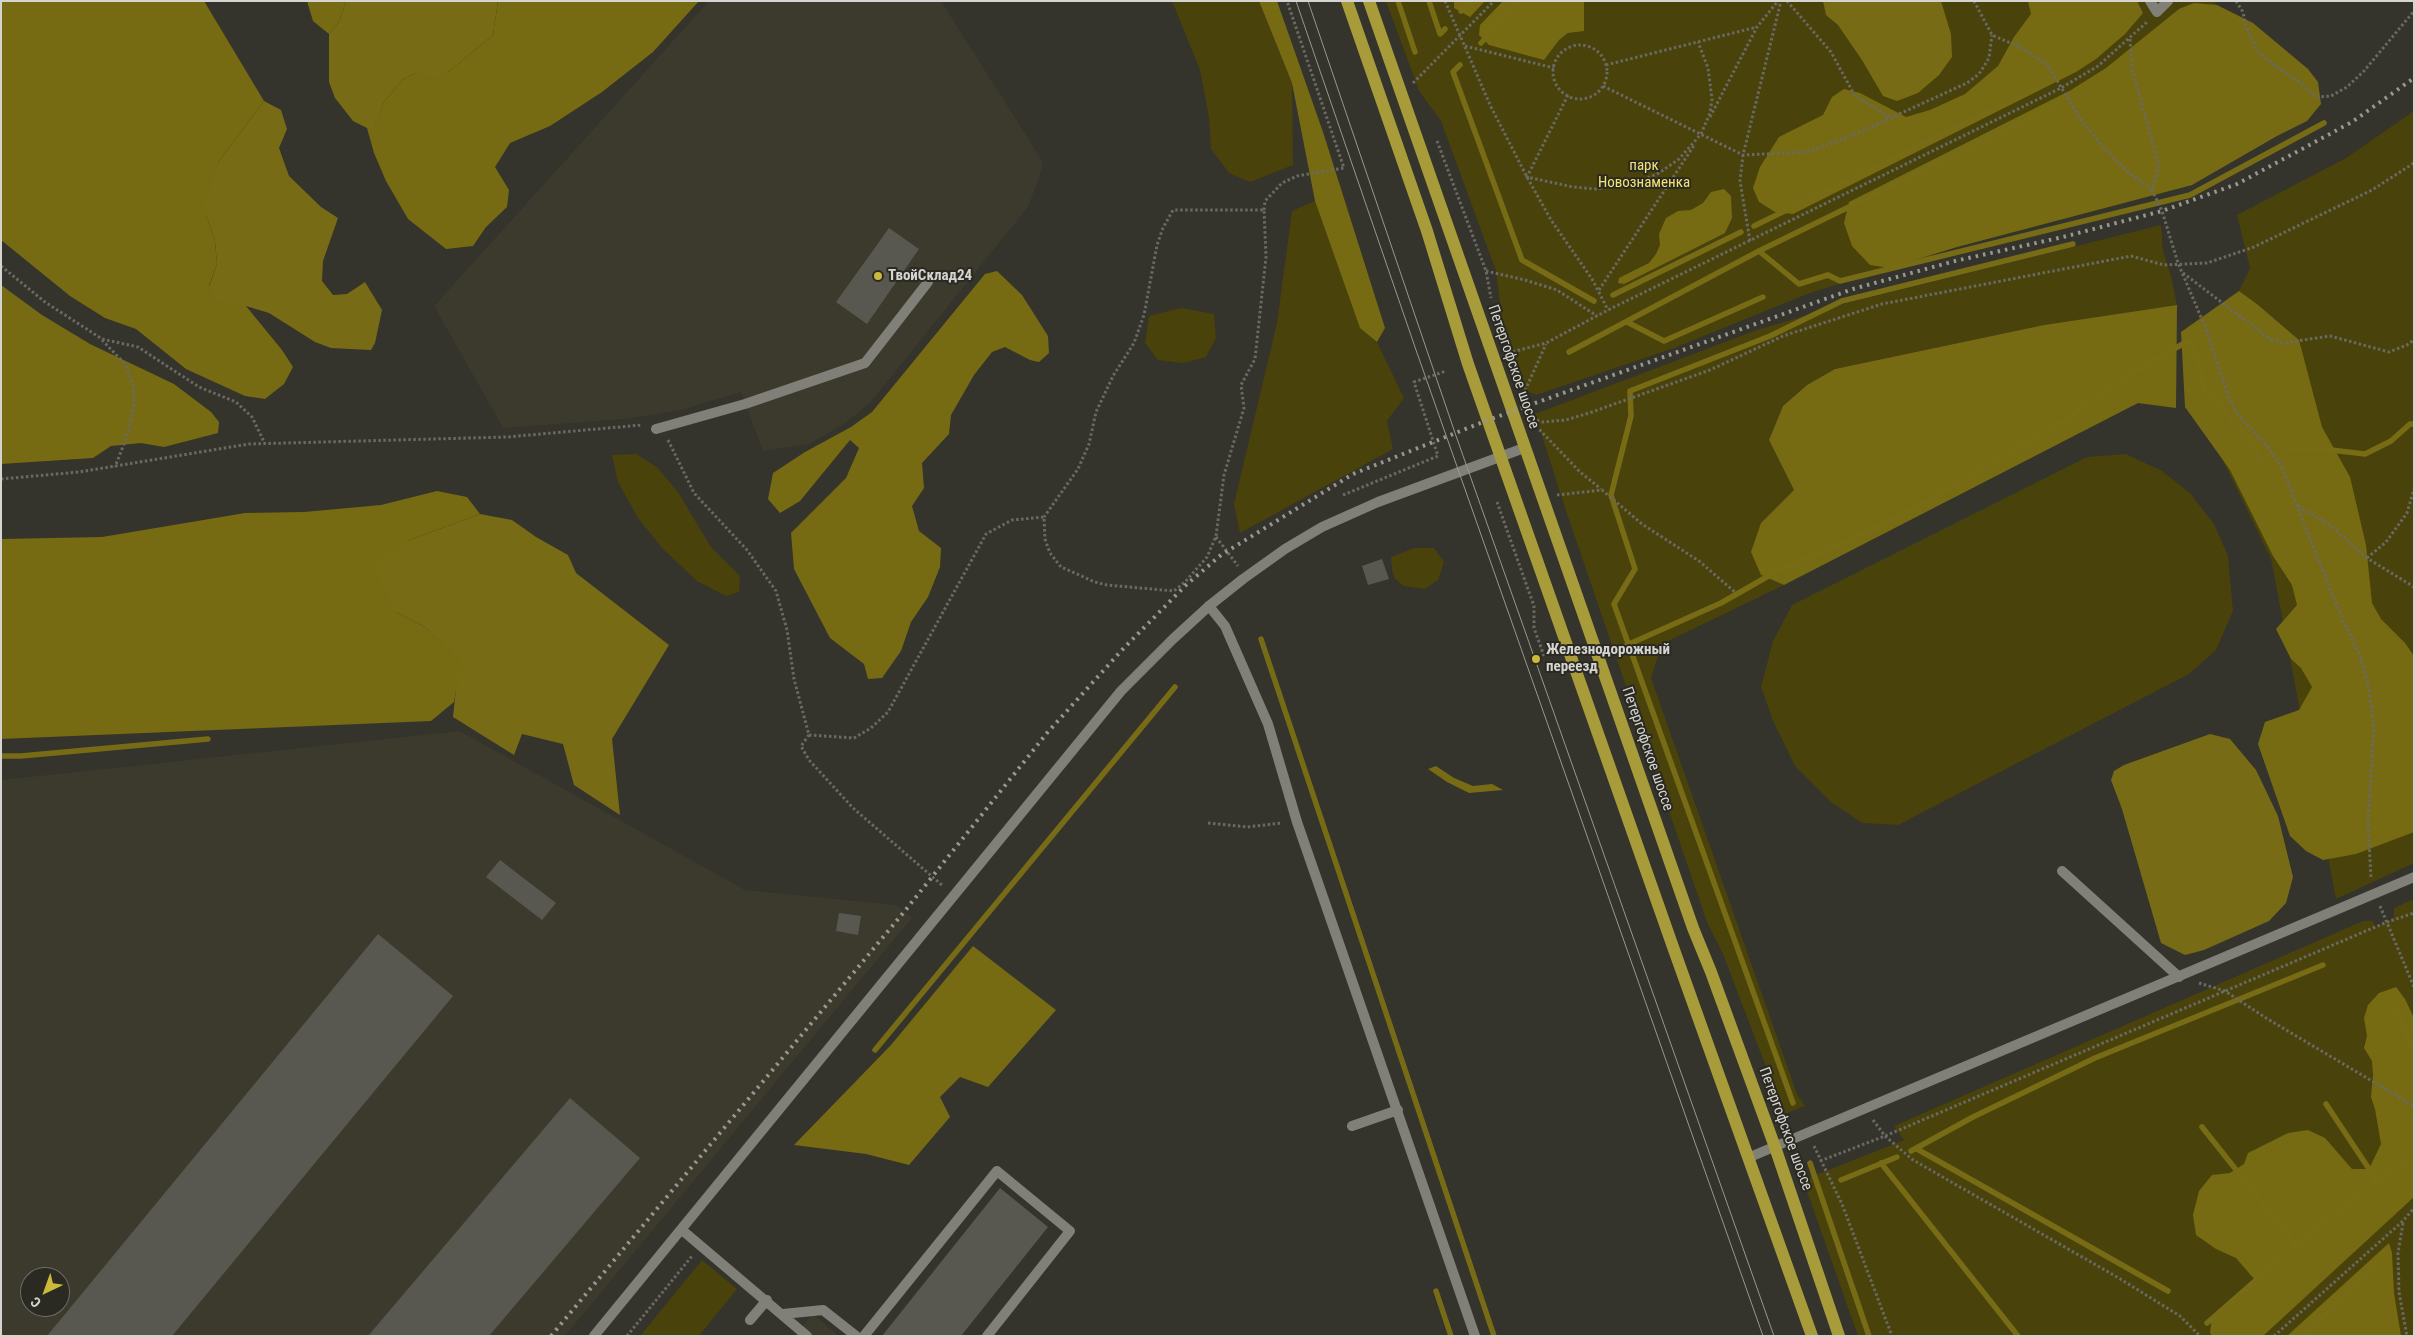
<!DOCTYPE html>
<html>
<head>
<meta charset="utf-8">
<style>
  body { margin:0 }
  #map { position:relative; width:2415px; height:1337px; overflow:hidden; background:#34332c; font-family:"Roboto Condensed",sans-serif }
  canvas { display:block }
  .frame { position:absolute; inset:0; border:2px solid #d5d4d0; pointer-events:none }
  .north { position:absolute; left:20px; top:1267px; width:50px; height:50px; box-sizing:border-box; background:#2a2922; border:1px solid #6e6d68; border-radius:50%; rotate:222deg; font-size:14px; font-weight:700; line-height:20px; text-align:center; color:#d5d4d0 }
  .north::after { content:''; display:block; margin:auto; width:18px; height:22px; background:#cbba39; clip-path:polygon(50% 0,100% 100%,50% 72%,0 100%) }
</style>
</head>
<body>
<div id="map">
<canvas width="2415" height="1337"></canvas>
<div class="frame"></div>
<div class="north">С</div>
</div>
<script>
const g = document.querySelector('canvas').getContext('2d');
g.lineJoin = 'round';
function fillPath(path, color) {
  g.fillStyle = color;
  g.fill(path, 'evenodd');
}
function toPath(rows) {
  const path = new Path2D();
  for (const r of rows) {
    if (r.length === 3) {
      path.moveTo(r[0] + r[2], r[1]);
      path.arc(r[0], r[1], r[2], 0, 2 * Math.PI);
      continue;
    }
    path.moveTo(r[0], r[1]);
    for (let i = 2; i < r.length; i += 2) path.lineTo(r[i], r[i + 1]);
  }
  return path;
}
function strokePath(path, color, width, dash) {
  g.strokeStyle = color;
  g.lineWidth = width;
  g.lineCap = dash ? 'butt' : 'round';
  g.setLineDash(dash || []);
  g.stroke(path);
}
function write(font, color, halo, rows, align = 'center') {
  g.font = font + ' "Roboto Condensed",sans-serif';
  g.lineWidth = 4;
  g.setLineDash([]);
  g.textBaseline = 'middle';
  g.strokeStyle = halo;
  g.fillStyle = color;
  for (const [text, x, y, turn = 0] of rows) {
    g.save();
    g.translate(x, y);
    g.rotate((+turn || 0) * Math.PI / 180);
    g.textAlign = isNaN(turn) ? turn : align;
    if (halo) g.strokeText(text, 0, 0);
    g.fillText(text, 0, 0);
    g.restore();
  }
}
const built = toPath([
  [709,1,941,1,1043,162,1040,176,1028,207,870,403,843,425,809,444,763,451,741,392,682,410,626,419,503,428,434,306],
  [460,731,745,890,896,905,912,918,565,1336,1,1336,1,780],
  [30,1277,60,1277,60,1307,30,1307],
  [813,1314,839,1336,794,1336]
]);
const green = toPath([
  [1172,1,1259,1,1292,83,1293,165,1250,182,1229,173,1211,149,1209,117,1200,70],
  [1386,1,2214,1,2217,5,2192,185,1957,247,1810,293,1674,348,1536,395,1521,388,1504,337,1496,271,1441,121,1419,91],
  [2414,111,2414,863,2336,899,2271,559,2209,432,2299,340,2257,304,2239,291,2250,268,2237,215,2346,158],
  [1315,201,1360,327,1377,342,1404,398,1387,421,1393,449,1240,533,1234,504,1277,323,1292,211],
  [2161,225,2163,251,2171,276,2177,305,2044,325,1835,369,1807,385,1783,406,1769,440,1794,490,1761,523,1761,575,1784,585,1662,644,1651,678,1797,1094,1805,1106,1784,1114,1723,954,1707,922,1566,511,1535,414,1754,331,1847,303],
  [1181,308,1214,314,1216,338,1206,357,1183,363,1158,360,1145,343,1149,316],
  [636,454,657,467,678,492,711,547,740,576,739,592,726,596,697,581,662,548,638,518,618,482,612,455],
  [2126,454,2162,471,2190,493,2214,524,2228,556,2233,611,2216,650,2189,674,1898,825,1862,823,1831,802,1795,766,1773,721,1761,687,1773,641,1792,605,2087,457],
  [1414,548,1434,548,1444,562,1438,580,1425,589,1404,586,1395,579,1392,570,1391,557],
  [2414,899,2414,1336,1858,1336,1803,1180,1904,1140,1894,1126,2363,921,2373,921,2376,927,2394,918,2394,908],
  [702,1260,737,1289,699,1336,640,1336]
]);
const forest = toPath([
  [1,1,204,1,264,101,219,161,206,215,215,241,217,264,209,286,231,306,246,306,282,350,293,367,284,384,265,399,245,396,186,369,136,329,105,318,70,296,1,240],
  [307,1,346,1,339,22,329,34,313,21],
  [498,1,699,1,653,52,602,92,550,126,510,143,495,167,509,190,507,207,486,227,473,246,446,249,408,219,386,181,374,153,367,128,374,128,384,102,402,80,415,73,448,72,493,35],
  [1259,1,1277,1,1323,132,1385,328,1377,342,1360,328,1315,201,1292,83],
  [1454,1,1485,1,1470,17,1454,8],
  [1503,1,1584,1,1584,31,1568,33,1559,40,1544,60,1489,45,1479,35,1480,25],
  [2028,1,2137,1,2143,13,2125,34,2096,59,2076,72,1793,214,1775,212,1759,202,1753,188,1760,167,1779,137,1823,115,1832,97,1844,89,1860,93,1906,117,1930,110,1965,94,1998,66,2014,37,2031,14],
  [2194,3,2217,5,2253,23,2308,69,2318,82,2321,104,2307,121,2277,136,2192,185,1957,247,1889,268,1870,265,1852,246,1844,223,1849,202,2071,90,2106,68,2179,9],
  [1724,189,1731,196,1732,218,1725,233,1624,284,1618,283,1619,278,1649,263,1656,254,1660,245,1659,234,1666,218,1678,211,1691,210,1703,203,1711,192],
  [997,271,1022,295,1048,336,1049,353,1039,362,1030,360,1005,347,992,352,974,375,951,415,949,434,922,463,924,488,912,506,919,531,941,548,940,567,928,597,911,622,901,651,882,678,868,679,864,664,830,638,794,569,791,533,846,478,859,448,850,440,800,501,780,513,768,499,773,473,805,452,851,427,872,412,985,274],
  [1,285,42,315,90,344,174,384,211,412,219,422,218,433,164,447,141,443,111,446,93,458,1,464],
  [2239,291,2257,304,2299,340,2322,427,2350,477,2366,545,2372,603,2381,619,2405,643,2414,656,2414,832,2356,854,2323,860,2306,851,2290,836,2258,744,2265,722,2299,710,2312,687,2301,668,2291,659,2276,629,2297,605,2292,585,2273,556,2230,470,2185,407,2181,332],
  [2177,305,2176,408,2138,403,1784,585,1761,575,1751,552,1761,523,1794,490,1769,440,1783,406,1807,385,1835,369,2044,325],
  [437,491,467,497,480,514,407,541,396,612,425,627,465,664,458,678,454,702,431,721,1,739,1,539,102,537,245,513,304,512,381,505],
  [973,946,1056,1010,988,1087,960,1077,940,1097,950,1117,909,1165,866,1154,794,1145,891,1045],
  [2396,987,2405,999,2414,1018,2414,1197,2263,1336,2212,1336,2210,1333,2212,1317,2255,1280,2236,1258,2216,1249,2196,1235,2193,1215,2199,1191,2212,1175,2230,1173,2244,1164,2248,1153,2288,1133,2308,1130,2325,1138,2352,1169,2369,1169,2381,1144,2375,1109,2371,1097,2373,1075,2372,1061,2364,1048,2367,1036,2364,1018,2368,1005,2379,993],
  [2389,1243,2392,1253,2394,1293,2401,1336,2287,1336]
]);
const water = toPath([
  [346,1,498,1,493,35,448,72,435,78,415,73,402,80,384,102,374,129,367,128,353,121,335,98,329,82,329,34,339,22],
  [1823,1,1941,1,1951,34,1952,57,1939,75,1918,93,1897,101,1883,96,1862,60,1838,25,1826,15],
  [264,101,281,110,287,129,279,148,289,176,321,207,338,218,323,261,322,281,333,295,347,294,365,282,382,310,375,343,371,350,331,348,315,342,269,313,246,306,231,306,214,298,209,287,217,264,215,241,206,215,205,204,219,161],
  [480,514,512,520,536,537,568,555,576,573,669,645,612,739,620,815,574,785,563,744,522,734,514,755,453,717,457,678,464,664,425,627,396,612,373,566,407,541],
  [2210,734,2230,739,2256,770,2278,816,2293,877,2286,903,2269,921,2204,950,2185,955,2161,943,2122,809,2111,780,2114,771,2124,765],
  [1436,766,1454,778,1473,786,1492,784,1503,790,1469,793,1447,782,1428,769]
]);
const stream = toPath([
  [1398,1,1415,52],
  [1429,1,1440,34,1445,29],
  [1461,11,1471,1],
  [1481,43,1520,1],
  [1460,65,1453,72,1522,260,1594,301],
  [1754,226,2039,87],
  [1759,251,1799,284,1828,275,1840,281,2190,195,2324,123],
  [1613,295,1741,232],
  [1627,322,1664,341,1763,297],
  [1569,352,1759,251,2059,104],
  [2286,450,2314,448,2365,454,2391,441,2410,424,2414,424],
  [1261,639,1494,1336],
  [1627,645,1721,603,1779,570,1841,544,1928,501,2060,423,2132,373,2188,341,2198,357,2204,389,2250,440,2261,460,2267,458],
  [1,756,21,756,208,739],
  [2395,1007,2414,1051],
  [875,1050,1175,687],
  [1793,1103,1614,604,1635,569,1611,495,1631,416,1630,391,1770,336,1842,301,2073,244],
  [2326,1104,2377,1181],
  [2202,1127,2296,1245],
  [1917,1149,2168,1291],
  [1911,1151,1973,1117,2095,1058,2323,965],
  [1810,1163,1869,1336],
  [1881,1163,2018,1336],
  [1841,1180,1897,1157],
  [1436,1291,1451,1336],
  [2207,1323,2296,1245,2377,1181,2414,1158],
  [2302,1336,2380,1263]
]);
const building = toPath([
  [889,228,919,249,867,324,836,302],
  [1382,559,1389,579,1368,585,1362,566],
  [500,860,556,903,542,920,486,877],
  [839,913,861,916,858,935,836,931],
  [378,934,453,996,172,1336,47,1336],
  [570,1098,640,1158,489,1336,368,1336],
  [1000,1188,1048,1227,961,1336,882,1336]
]);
const path = toPath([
  [1445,1,1491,107,1527,177,1551,220,1592,279,1608,310],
  [1787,1,1831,52,1855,96,1890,117],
  [1974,1,1992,35,2024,49,2047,64,2079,117,2101,145,2130,174,2152,190],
  [2236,1,2243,12,2246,27,2256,49,2267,60,2297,80,2316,97,2331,96,2347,87,2364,71,2414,11],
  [2130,39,2132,68,2159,166,2152,190,2162,211,2178,263,2206,329,2229,398,2238,415,2268,447,2281,465,2338,609,2360,656,2369,689,2374,727,2368,821,2371,879],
  [1580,72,27],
  [1465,46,1554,68],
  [1606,65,1757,27],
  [1413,83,1494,1],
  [1603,86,1743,155,1807,152,1851,136,1967,83,1979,74,1989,58,1992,35],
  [1568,95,1527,177,1573,187,1596,189,1636,183,1659,173,1679,159,1701,134,1710,113,1712,99,1708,68,1698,42],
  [1710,117,1757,27,1778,1],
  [1437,141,1486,271,1491,298],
  [1264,210,1265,201,1282,183,1297,176,1344,168,1287,1],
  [1750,241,1740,181,1743,155,1781,1],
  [1,266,45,302,102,339,138,347,199,387,236,402,252,417,265,444],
  [1486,271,1525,280,1557,290,1597,316],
  [2183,273,2270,339,2283,343,2330,336,2389,352,2407,345,2414,340],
  [1599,290,1695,144],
  [102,340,125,364,133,385,134,407,127,436,115,467],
  [1508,353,1546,343,1608,310,2061,88,2098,66,2147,22],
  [1523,395,1546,344],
  [1532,419,1543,422,1566,420,1592,412,1710,370,1783,336,1882,304,2131,256,2164,265,2207,263,2254,247,2372,190,2414,163],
  [1536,426,1580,472,1601,489],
  [668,440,694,493,747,550,776,591,787,630,794,679,809,735,801,746,809,760,853,808,943,886],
  [1,479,79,472,249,444,507,437,642,425],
  [1343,495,1438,456,1414,382,1446,371],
  [1557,495,1602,490,1642,524,1699,561,1736,593],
  [1497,502,1534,606,1534,628,1544,656],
  [2298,506,2330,525,2367,558,2414,587],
  [1216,537,1238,566],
  [2367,558,2386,542,2407,513,2414,489],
  [809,735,854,738,871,728,888,712,986,534,1012,520,1044,517,1045,539,1050,553,1061,567,1095,582,1107,585,1174,591,1185,582,1207,557,1216,536,1224,475,1244,408,1241,385,1255,359,1266,257,1264,210,1173,210,1163,228,1157,245,1144,315,1134,343,1113,376,1096,412,1089,444,1078,469,1044,517],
  [1208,823,1247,827,1282,823],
  [2380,906,2414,987],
  [2199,983,2225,991,2266,1018,2414,1106],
  [1873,1120,1885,1136,1913,1160,2117,1277,2180,1316,2200,1336],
  [1814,1146,1842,1204,1892,1336],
  [1820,1161,1885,1136,2387,922,2414,913],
  [2403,1223,2398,1253,2399,1292,2407,1336],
  [627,1336,692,1256],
  [2274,1336,2403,1221,2414,1208]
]);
const lane = toPath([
  [2150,1,2157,12,2168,1],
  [656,429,745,404,865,363,928,282],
  [1209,606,1225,626,1268,724,1297,822,1475,1336],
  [2062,871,2179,977],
  [1352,1126,1398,1110],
  [682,1230,807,1336],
  [783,1314,823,1310,856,1336],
  [750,1320,767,1300],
  [864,1336,997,1171,1070,1231,987,1336]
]);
const street = toPath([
  [1750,1157,2414,877],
  [594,1336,1121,691,1173,639,1209,606,1243,579,1285,549,1322,527,1378,502,1524,448]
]);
const primary = toPath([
  [1347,1,1427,231,1468,364,1673,947,1812,1336],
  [1369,1,1693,928,1711,972,1775,1147,1839,1336]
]);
const tram = toPath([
  [1296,1,1416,350,1763,1336],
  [1308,1,1455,433,1774,1336]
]);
const rail = toPath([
  [551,1336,904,912,1047,733,1122,650,1186,585,1221,555,1353,474,1488,420,1853,289,1955,261,2063,237,2162,211,2237,184,2352,122,2414,78]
]);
const markers = [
  [878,276,5,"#cbba39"],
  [1536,659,5,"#cbba39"]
];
const parkNames = [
  ["парк",1644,166],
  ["Новознаменка",1644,183]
];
const poiNames = [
  ["ТвойСклад24",888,276],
  ["Железнодорожный",1546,650],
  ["переезд",1546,667]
];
const streetNames = [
  ["Петергофское шоссе",1513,367,71],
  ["Петергофское шоссе",1647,749,71],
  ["Петергофское шоссе",1785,1129,70]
];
fillPath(built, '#3b3a2c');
fillPath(green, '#49420b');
fillPath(forest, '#766b13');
fillPath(water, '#776c15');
strokePath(stream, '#776c15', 5.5);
fillPath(building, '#595850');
strokePath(path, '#6a6963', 3, [2.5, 2.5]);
strokePath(lane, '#818078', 10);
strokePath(street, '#818078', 10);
strokePath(primary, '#a79b3a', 12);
strokePath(tram, '#989792', 1);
strokePath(rail, '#989792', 4, [2.5, 5]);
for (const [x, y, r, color] of markers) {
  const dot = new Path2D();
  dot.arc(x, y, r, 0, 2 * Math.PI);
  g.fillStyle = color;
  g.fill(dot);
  strokePath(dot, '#2a2922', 2);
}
write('15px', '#f3e375', '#2a2922', parkNames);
write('bold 15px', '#d5d4d0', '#2a2922', poiNames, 'left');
write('15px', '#d5d4d0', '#2a2922', streetNames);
</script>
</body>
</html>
